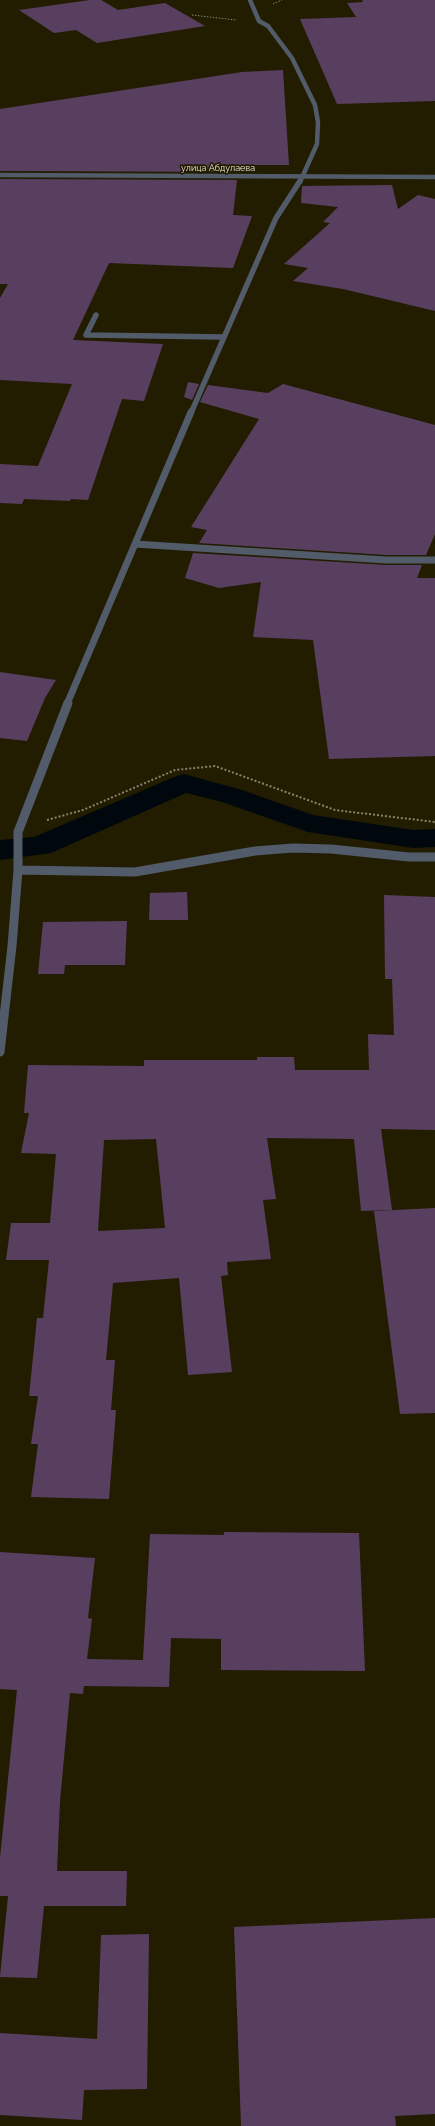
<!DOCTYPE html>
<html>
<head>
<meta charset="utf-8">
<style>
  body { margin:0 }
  canvas { display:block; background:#221c01 }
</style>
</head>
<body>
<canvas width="435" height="2126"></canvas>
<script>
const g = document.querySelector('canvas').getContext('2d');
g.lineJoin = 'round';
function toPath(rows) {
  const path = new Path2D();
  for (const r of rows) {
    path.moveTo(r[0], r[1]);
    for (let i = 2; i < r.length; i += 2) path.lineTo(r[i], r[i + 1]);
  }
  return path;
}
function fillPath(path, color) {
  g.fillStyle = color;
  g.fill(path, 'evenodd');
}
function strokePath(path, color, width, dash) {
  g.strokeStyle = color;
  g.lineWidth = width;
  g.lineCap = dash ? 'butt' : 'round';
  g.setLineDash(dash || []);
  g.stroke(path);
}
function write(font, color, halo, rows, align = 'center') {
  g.font = font + ' Raleway,sans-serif';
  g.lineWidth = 3.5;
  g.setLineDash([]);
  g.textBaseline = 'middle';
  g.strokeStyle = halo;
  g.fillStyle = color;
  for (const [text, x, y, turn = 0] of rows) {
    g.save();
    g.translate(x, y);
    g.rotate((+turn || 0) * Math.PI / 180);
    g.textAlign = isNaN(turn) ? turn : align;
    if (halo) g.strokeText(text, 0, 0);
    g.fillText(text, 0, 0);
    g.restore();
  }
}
const canal = toPath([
  [184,774,242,790,313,815,413,830,435,829,435,847,413,848,308,832,222,802,186,793,51,853,0,860,0,840,34,837,174,777,184,774]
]);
const building = toPath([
  [90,0,101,0,118,10,165,3,205,26,97,43,76,30,54,33,19,10],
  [362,0,435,0,435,101,337,104,300,19,356,17,347,3,363,2],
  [283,70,289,165,239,165,238,172,0,171,0,109,242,72],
  [0,179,237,180,233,215,252,216,233,268,109,263,73,340,163,344,144,401,122,399,88,500,71,499,70,501,24,499,22,504,0,503,0,464,38,466,72,384,0,380,0,298,8,284,0,284],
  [392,185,398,209,418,195,435,199,435,311,343,289,293,281,308,268,284,264,330,223,323,222,338,207,301,203,302,186],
  [188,382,199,384,192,400,184,397],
  [283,384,435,425,435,534,426,555,386,555,199,543,207,530,191,527,259,419,200,402,208,385,268,393],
  [193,553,386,565,422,565,417,578,435,578,435,756,329,759,313,640,253,637,261,582,219,588,185,578],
  [0,672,56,680,45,698,27,741,0,738],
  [187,892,188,920,149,920,150,893],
  [384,895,435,897,435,1130,381,1129,392,1210,361,1211,354,1139,267,1138,276,1199,263,1200,271,1259,227,1262,228,1275,221,1276,232,1372,188,1375,179,1278,113,1283,106,1360,115,1360,111,1410,116,1410,109,1499,31,1497,38,1444,31,1444,38,1396,29,1396,37,1318,43,1318,49,1260,6,1260,11,1223,50,1223,56,1154,21,1153,29,1113,24,1113,28,1065,144,1066,144,1060,257,1060,257,1057,294,1057,295,1070,369,1070,368,1034,394,1035,392,979,385,979],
  [156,1139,165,1228,98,1231,104,1140],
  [127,921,125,965,65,965,64,974,38,974,43,922],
  [435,1208,435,1413,400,1414,374,1211],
  [224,1532,359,1533,365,1671,221,1670,221,1639,171,1638,169,1687,84,1686,83,1694,70,1693,60,1801,57,1871,127,1871,126,1906,44,1906,37,1978,0,1977,8,1896,0,1896,0,1858,17,1690,0,1689,0,1552,95,1558,88,1618,92,1619,87,1659,143,1660,150,1534,224,1535],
  [435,1918,435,2114,395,2116,396,2126,241,2126,234,1927],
  [149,1934,147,2089,84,2090,82,2120,0,2115,0,2033,97,2039,101,1935]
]);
const pathFar1 = toPath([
  [273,4,282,0],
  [192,15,236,20]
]);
const path = toPath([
  [47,820,83,810,175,770,215,766,335,810,435,822]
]);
const minorFar3 = toPath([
  [250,0,259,21,268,26,292,58,315,105,318,122,317,144,300,182],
  [0,175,435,177]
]);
const minorFar2 = toPath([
  [86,335,223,337],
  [86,335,96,315],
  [191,413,276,218,300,181]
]);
const minorFar1 = toPath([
  [135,544,386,560,435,560],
  [67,704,191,412]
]);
const minor = toPath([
  [18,870,135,872,255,851,293,848,331,849,409,857,435,857],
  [0,1052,12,946,18,870,18,832,68,703]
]);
const farStreetnames = [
  ["улица Абдулаева",218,168]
];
fillPath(canal, '#00080d');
fillPath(building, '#583f60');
strokePath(pathFar1, '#87826d', 1, [1.5, 1.5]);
strokePath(path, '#87826d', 2, [2, 2]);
strokePath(minorFar3, '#515b6a', 4.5);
strokePath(minorFar2, '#515b6a', 5.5);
strokePath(minorFar1, '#515b6a', 7);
strokePath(minor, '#515b6a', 9);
write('9px', '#ede9d9', '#221c01', farStreetnames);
</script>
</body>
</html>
